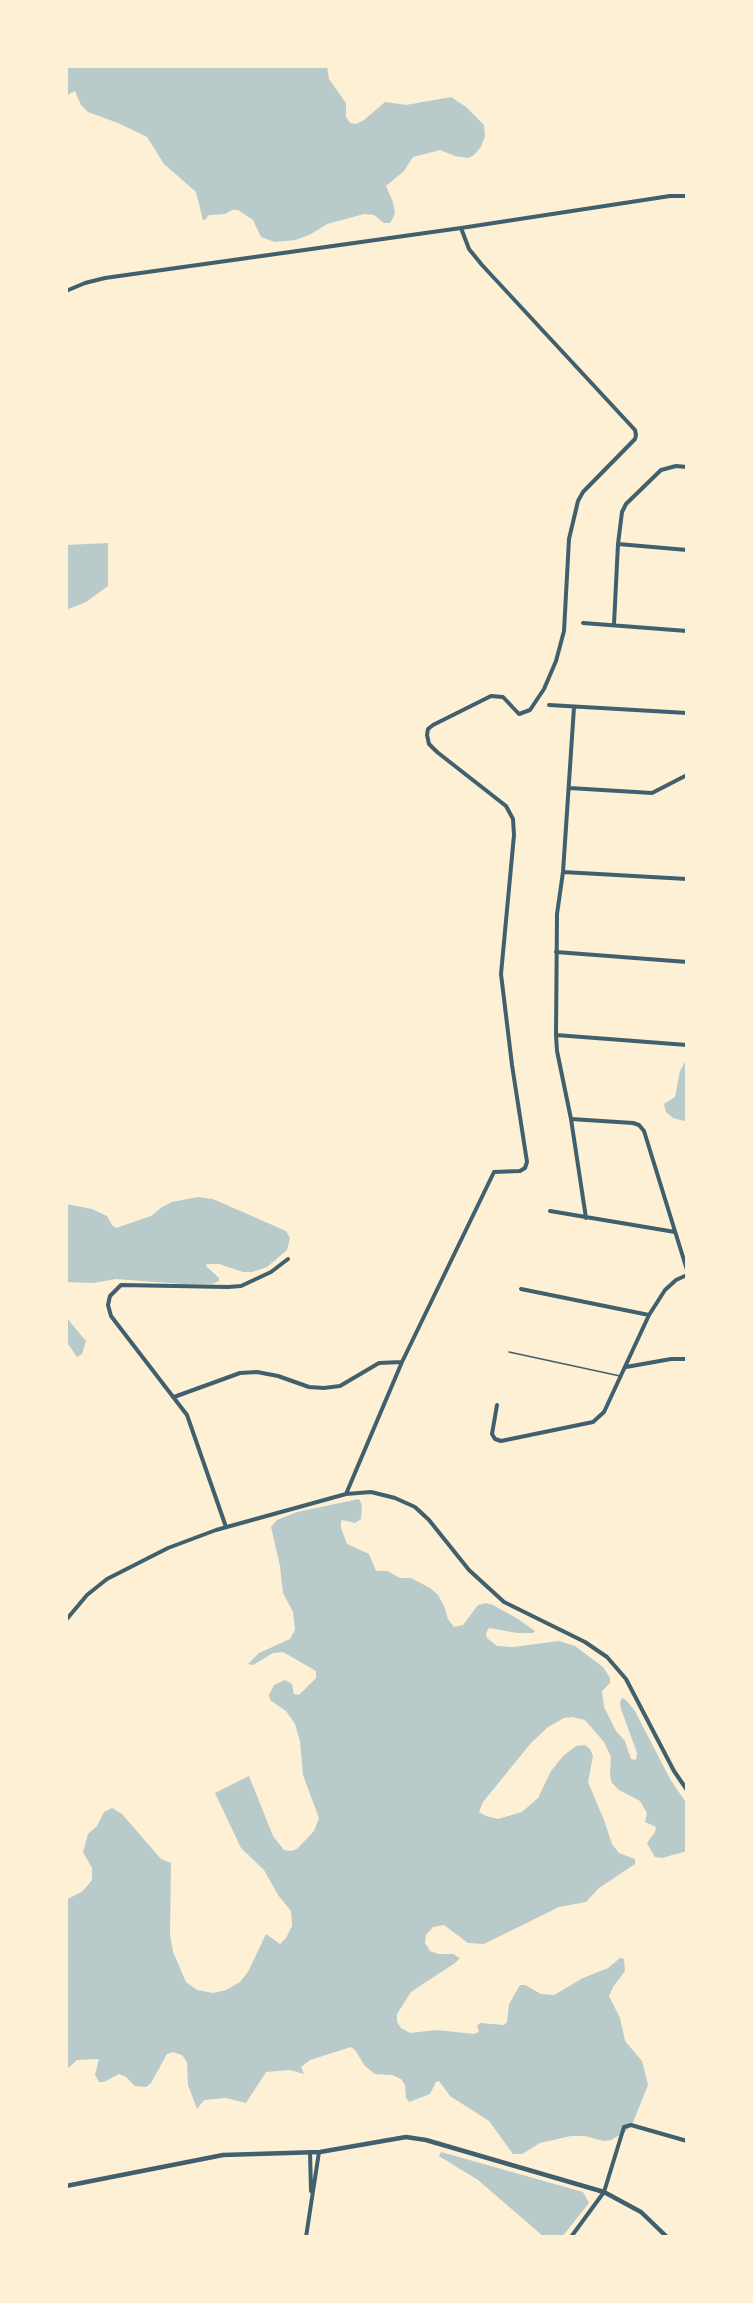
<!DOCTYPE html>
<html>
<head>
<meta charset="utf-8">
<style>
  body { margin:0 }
  #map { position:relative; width:753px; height:2303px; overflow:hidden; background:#fdf0d5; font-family:"Zilla Slab",serif }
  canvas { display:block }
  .frame { position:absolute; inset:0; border:68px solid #fdf0d5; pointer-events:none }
</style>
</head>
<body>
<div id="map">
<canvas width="753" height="2303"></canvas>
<div class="frame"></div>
</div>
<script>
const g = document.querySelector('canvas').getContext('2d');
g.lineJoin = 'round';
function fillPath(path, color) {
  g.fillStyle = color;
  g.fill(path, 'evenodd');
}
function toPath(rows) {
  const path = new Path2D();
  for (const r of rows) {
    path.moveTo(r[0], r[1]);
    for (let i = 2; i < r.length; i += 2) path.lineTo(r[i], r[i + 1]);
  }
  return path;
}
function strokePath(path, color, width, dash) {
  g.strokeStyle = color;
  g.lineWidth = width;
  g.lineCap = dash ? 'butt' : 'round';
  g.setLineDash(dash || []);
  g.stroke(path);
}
const green = toPath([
  [66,66,268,66,278,68,289,66,327,66,329,79,346,103,346,117,350,123,356,124,364,120,385,102,406,105,451,97,466,107,484,125,485,136,481,147,474,155,468,158,455,156,440,150,413,157,404,171,386,186,393,202,395,214,390,223,384,223,374,215,364,214,327,224,311,234,296,240,275,242,261,237,253,220,238,210,232,210,225,214,209,215,205,220,203,220,196,192,164,164,147,137,118,123,88,112,81,105,75,91,69,94,66,100],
  [108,543,108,586,86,602,66,610,66,545],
  [687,1058,687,1119,684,1121,673,1118,666,1112,664,1104,675,1097,680,1071],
  [198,1197,213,1199,286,1231,290,1238,287,1250,267,1267,252,1272,243,1272,219,1264,207,1264,206,1266,219,1278,219,1281,212,1284,182,1284,116,1279,93,1283,66,1282,66,1204,92,1209,107,1216,112,1225,116,1228,151,1216,162,1207,172,1202],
  [66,1317,86,1341,82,1354,77,1357,66,1341],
  [359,1499,362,1505,361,1519,355,1523,343,1520,341,1521,341,1528,347,1544,369,1554,376,1571,387,1571,400,1578,411,1578,430,1588,438,1595,444,1606,448,1619,454,1627,463,1625,478,1605,486,1603,493,1605,518,1619,535,1631,533,1633,517,1633,489,1628,486,1633,487,1638,497,1646,513,1647,559,1641,575,1646,603,1667,610,1678,610,1683,602,1691,604,1707,616,1731,625,1741,631,1759,636,1760,637,1753,621,1709,620,1702,622,1698,626,1700,635,1711,670,1779,687,1804,687,1851,662,1858,655,1857,647,1843,655,1832,656,1827,645,1822,647,1813,640,1801,619,1790,612,1783,610,1776,611,1757,604,1742,585,1720,572,1717,564,1718,548,1727,531,1743,483,1802,479,1812,486,1816,498,1819,522,1812,538,1798,551,1771,563,1756,576,1746,585,1745,590,1749,593,1756,588,1782,604,1820,612,1844,619,1853,635,1859,635,1864,599,1888,586,1902,559,1907,484,1944,468,1943,444,1925,433,1927,426,1935,425,1943,430,1951,438,1954,453,1954,460,1958,455,1963,411,1992,397,2014,397,2022,401,2028,410,2033,437,2030,474,2034,479,2032,477,2026,480,2023,504,2025,507,2022,509,2004,520,1985,525,1985,541,1994,554,1995,583,1978,608,1968,620,1958,624,1959,625,1971,613,1987,609,1996,620,2018,625,2041,642,2061,648,2085,632,2125,625,2132,611,2140,604,2141,584,2136,571,2136,540,2143,522,2154,513,2154,489,2121,450,2096,439,2081,436,2082,430,2094,409,2102,406,2098,405,2085,401,2079,392,2075,375,2074,365,2066,355,2050,351,2047,310,2060,301,2067,304,2074,290,2070,266,2072,246,2103,226,2098,204,2100,197,2109,188,2085,187,2062,182,2055,173,2052,167,2054,151,2083,146,2087,135,2086,126,2077,119,2074,104,2082,99,2082,95,2075,99,2059,77,2060,66,2070,66,1900,83,1891,92,1880,92,1868,83,1852,88,1834,97,1826,104,1812,112,1808,122,1814,161,1859,171,1863,170,1935,173,1952,186,1982,197,1990,213,1993,226,1990,240,1982,248,1972,266,1934,280,1944,286,1938,292,1926,291,1911,278,1895,264,1870,241,1848,215,1793,249,1776,273,1836,284,1850,291,1851,297,1849,314,1831,319,1818,303,1775,300,1741,295,1724,286,1711,270,1700,269,1695,274,1685,285,1680,292,1684,294,1694,299,1695,316,1678,316,1671,283,1652,273,1653,253,1665,248,1664,259,1653,290,1639,295,1630,293,1612,283,1593,280,1566,271,1527,277,1520,297,1512],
  [441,2152,583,2192,589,2203,562,2237,544,2237,478,2180,439,2156]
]);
const service = toPath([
  [509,1352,620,1376]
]);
const minor = toPath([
  [66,291,85,283,105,278,461,228,670,196,687,196],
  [618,544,687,550],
  [583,623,687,631],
  [614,624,618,544,622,512,626,504,661,470,676,466,687,467],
  [549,705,687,713],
  [574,707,563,872,557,914,556,1035,557,1051,571,1119,586,1218],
  [569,788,652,793,687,775],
  [563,872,687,879],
  [556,952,687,962],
  [556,1035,687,1045],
  [571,1119,633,1123,639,1125,644,1131,687,1270],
  [550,1211,675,1232],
  [521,1289,649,1315],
  [626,1367,671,1359,687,1359],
  [174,1397,240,1373,257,1372,278,1376,309,1387,324,1388,340,1386,379,1363,402,1362],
  [497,1405,492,1434,495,1439,501,1441,593,1422,604,1412,649,1315,665,1290,676,1280,687,1275],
  [346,1494,402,1362,494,1172,520,1171,525,1168,527,1162,512,1065,501,974,514,835,513,819,506,806,437,752,429,744,427,735,428,729,433,725,491,696,503,697,519,714,530,710,544,689,556,661,564,631,569,539,578,501,583,492,635,439,636,435,635,430,482,265,469,249,461,228],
  [226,1527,187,1415,111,1316,108,1305,110,1296,121,1285,228,1287,241,1286,271,1272,288,1259],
  [66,1620,87,1595,107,1579,168,1548,216,1530,346,1494,371,1492,395,1498,415,1507,429,1520,469,1570,504,1602,585,1642,607,1657,626,1679,674,1771,687,1790],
  [310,2152,311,2191],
  [306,2237,319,2152],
  [571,2237,604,2192,624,2127,631,2125,687,2141]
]);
const tertiary = toPath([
  [66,2186,223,2155,320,2152,406,2137,426,2140,604,2192,641,2212,667,2237]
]);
fillPath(green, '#b9caca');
strokePath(service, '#3f606c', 1.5);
strokePath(minor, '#3f606c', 4);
strokePath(tertiary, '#3f606c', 4.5);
</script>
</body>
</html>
